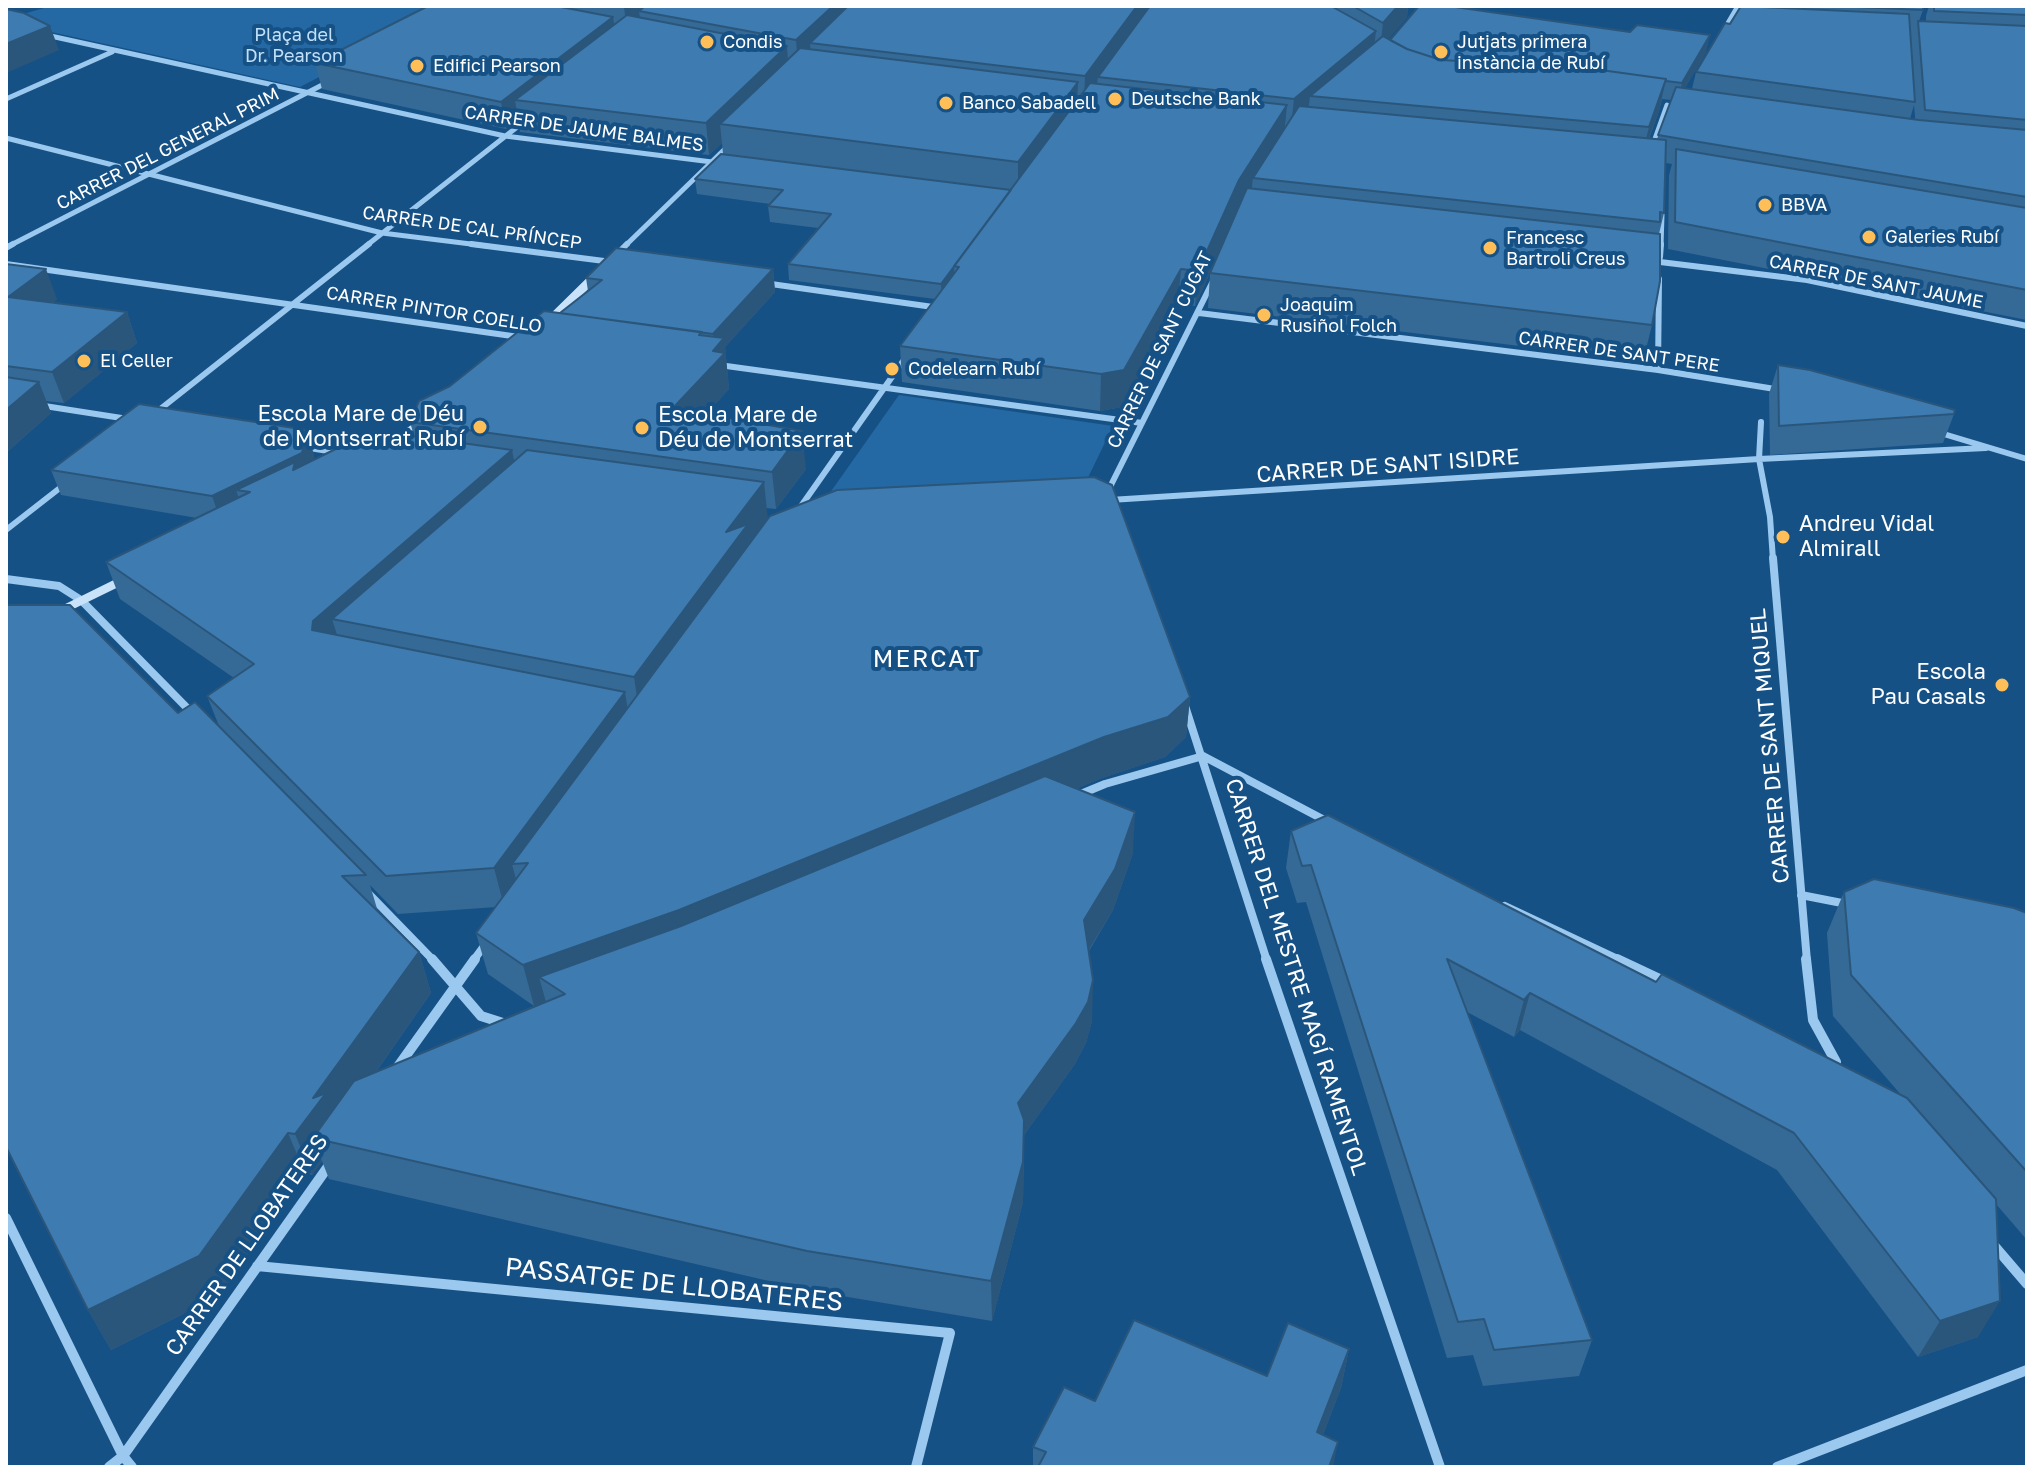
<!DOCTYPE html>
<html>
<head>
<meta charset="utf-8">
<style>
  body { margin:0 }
  #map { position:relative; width:2033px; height:1473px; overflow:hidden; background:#165186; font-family:"Golos Text",sans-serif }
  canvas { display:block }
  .frame { position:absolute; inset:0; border:8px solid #fff; pointer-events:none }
</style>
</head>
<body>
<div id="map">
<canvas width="2033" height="1473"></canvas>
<div class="frame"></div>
</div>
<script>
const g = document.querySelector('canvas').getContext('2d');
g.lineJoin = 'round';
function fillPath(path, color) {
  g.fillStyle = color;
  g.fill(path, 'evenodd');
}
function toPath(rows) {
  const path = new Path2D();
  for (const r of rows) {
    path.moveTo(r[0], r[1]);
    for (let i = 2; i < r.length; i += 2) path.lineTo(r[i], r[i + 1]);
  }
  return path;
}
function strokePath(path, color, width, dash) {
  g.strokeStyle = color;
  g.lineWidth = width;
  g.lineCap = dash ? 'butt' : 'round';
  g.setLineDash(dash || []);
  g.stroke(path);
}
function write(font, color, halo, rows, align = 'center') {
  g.font = font + ' "Golos Text",sans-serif';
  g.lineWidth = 8;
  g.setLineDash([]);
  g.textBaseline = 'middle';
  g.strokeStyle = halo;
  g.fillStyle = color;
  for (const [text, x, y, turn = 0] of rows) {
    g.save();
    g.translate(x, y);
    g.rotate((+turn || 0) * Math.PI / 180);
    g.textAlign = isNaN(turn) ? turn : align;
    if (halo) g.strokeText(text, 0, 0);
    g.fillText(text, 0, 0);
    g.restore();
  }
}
const green = toPath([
  [51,6,430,6,449,9,300,87,6,22,6,19],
  [899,395,1113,426,1081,492,820,507]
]);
const streetFar3 = toPath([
  [1724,30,1738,6],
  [46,35,505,136,720,163],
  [6,99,112,52],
  [6,138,382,233,487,246],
  [1651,150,1667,105],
  [9,246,328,82],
  [366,246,526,120],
  [625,246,729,145],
  [1661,246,1662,215]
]);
const streetFar2 = toPath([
  [471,244,612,262],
  [6,248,13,244],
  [615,256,627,244],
  [1660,257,1661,244],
  [1652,261,1807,280,2027,326],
  [6,264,519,337],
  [764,283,940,308],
  [1199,313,1658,370,1781,390],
  [719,365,1142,423],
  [1658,370,1659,279],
  [38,405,128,419],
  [154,414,369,244],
  [1761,422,1759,459,1770,517,1773,560],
  [1937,432,2027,459],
  [303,447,341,453],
  [1112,492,1110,487,1212,283],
  [1110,500,1759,459,1986,448],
  [799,509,906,357],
  [6,530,65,484]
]);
const streetFar1 = toPath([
  [1773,558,1807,961],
  [6,579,59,586,81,600,193,714],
  [1185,706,1267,961],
  [1203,756,1330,823],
  [1076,796,1105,784,1203,756],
  [367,892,434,961],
  [1801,895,1847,904],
  [1505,906,1622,961],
  [473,961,487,942]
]);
const street = toPath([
  [432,959,481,1016,506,1024],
  [1266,959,1440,1467],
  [1617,959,1666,982],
  [1806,959,1813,1020,1836,1062],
  [397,1068,475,959],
  [6,1218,123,1456,132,1467],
  [1991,1242,2027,1284],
  [257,1266,950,1333,916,1467],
  [109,1467,123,1456,332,1161],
  [1777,1467,2027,1370]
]);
const secondary = toPath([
  [598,267,608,269,549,329,541,329,541,323,598,267],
  [430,413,436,417,435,420,392,450,382,450,382,444,430,413],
  [134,570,139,571,141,574,139,577,55,618,50,619,43,615,134,570]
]);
const wall = toPath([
  [428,6,1408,6,1407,17,1388,39,1706,52,1685,88,1692,89,1696,72,1741,6,1923,6,1923,10,1919,21,1926,21,1926,16,1929,6,2027,6,2027,320,1668,249,1669,175,1672,164,1666,163,1664,213,1659,234,1652,325,1643,361,1208,308,1210,273,1237,212,1195,306,1178,304,1122,407,1100,411,902,382,900,346,935,299,789,280,788,264,818,228,770,222,768,206,770,204,697,194,695,179,723,154,722,143,709,155,520,132,518,120,506,129,322,89,315,63],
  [1662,99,1671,100,1657,139,1649,139,1659,111],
  [1914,105,1915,116,1915,119,1910,119],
  [6,264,57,299,52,303,127,312,137,343,64,403,46,401,51,413,6,453],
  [773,269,775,292,725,347,729,389,706,414,806,469,776,509,766,508,767,519,1190,697,1186,737,1165,757,1102,778,1075,789,1133,853,1113,910,1089,951,1092,1021,1086,1043,1075,1064,1024,1135,1023,1202,992,1321,812,1291,329,1179,322,1161,312,1175,305,1173,219,1296,111,1350,88,1310,178,713,219,726,207,696,234,678,120,599,106,562,197,518,61,495,51,470,314,455,313,460,414,436,410,422,450,386,560,313,588,291,586,278],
  [370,885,398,914,496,907,476,933,488,974,534,1006,376,1072,431,993,419,952,378,912],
  [1778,365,1954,414,1943,443,1770,455,1769,394],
  [1291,831,1656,982,1902,1096,1833,1016,1827,933,1844,892,2027,913,2027,1240,1996,1204,1978,1337,1918,1357,1777,1170,1520,1030,1514,1037,1467,1012,1592,1340,1579,1376,1483,1386,1473,1355,1447,1358,1306,902,1297,903,1286,868],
  [1349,1349,1341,1388,1323,1435,1333,1467,1033,1467,1033,1447,1095,1401,1267,1376]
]);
const shadedWall = toPath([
  [627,6,666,6,639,11,641,24,628,34,624,8],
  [833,6,862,6,810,43,811,55,798,67,796,40],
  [1137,6,1154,6,1098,77,1097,85,1084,103,1085,76],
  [1398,6,1408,6,1407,17,1380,49,1383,23],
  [613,17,617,43,515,100,518,120,506,129,501,102],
  [50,26,59,50,6,73,6,44],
  [1376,31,1373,58,1310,96,1308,112,1291,126,1294,99],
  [1710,35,1706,52,1678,100,1682,83],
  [787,46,789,76,720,124,722,143,709,155,706,123],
  [1666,79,1659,111,1641,159,1649,127],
  [1078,82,1077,113,1018,195,1018,162],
  [1287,105,1284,136,1253,178,1252,187,1236,214,1195,306,1198,271,1239,180],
  [1011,190,954,266,955,282,942,300,941,284],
  [46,269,57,299,20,327,8,297],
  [773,269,775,292,725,347,729,389,678,445,673,408,715,348,713,334],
  [1181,269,1178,304,1122,407,1100,411,1101,374],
  [127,312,137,343,64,403,52,372],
  [39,382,51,413,6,453,6,410],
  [307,430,314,455,309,478,250,492,236,490,243,511,221,522,212,496],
  [802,431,806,469,776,509,772,472],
  [512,450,519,485,332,619,340,644,312,630,313,621],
  [764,482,768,520,640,717,634,677,726,532],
  [625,692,631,730,512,864,518,887,504,906,494,868],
  [1190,697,1186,737,1165,757,1102,778,686,951,565,994,539,977,546,1002,534,1006,523,965],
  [1135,812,1133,853,1113,910,1082,961,1084,920],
  [419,952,431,993,338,1126,313,1138,322,1161,312,1175,295,1134,313,1098],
  [1093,980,1092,1021,1086,1043,1075,1064,1024,1135,1023,1202,992,1321,991,1281,1018,1103],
  [1530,993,1520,1030,1514,1037,1524,1000],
  [288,1133,305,1173,219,1296,111,1350,88,1310],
  [2000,1301,1978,1337,1918,1357,1940,1321],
  [1349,1349,1341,1388,1311,1467,1317,1432],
  [1338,1442,1333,1467,1329,1467]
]);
const building = toPath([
  [428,6,556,6,613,17,501,102,315,63,428,6],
  [645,6,833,6,796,40,639,11,645,6],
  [848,6,1137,6,1085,76,810,43,848,6],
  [1150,6,1331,6,1376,31,1294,99,1098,77,1150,6],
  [1353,6,1398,6,1383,23,1353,6],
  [1419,6,1448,6,1630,32,1637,25,1710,35,1682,83,1666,81,1666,79,1579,67,1441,60,1407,49,1390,40,1419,6],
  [1741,6,1909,14,1915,102,1696,72,1725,23,1730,24,1741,6],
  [1835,6,1923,6,1923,10,1835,6],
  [1934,6,2027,6,2027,15,1934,11,1934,6],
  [6,9,24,13,50,26,6,44,6,9],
  [627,15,787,46,706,123,515,100,627,15],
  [1918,21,2027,26,2027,120,1925,110,1918,21],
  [1383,36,1407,49,1441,60,1579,67,1666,79,1649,127,1310,96,1383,36],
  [800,48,1078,82,1018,162,720,124,800,48],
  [1090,83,1287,105,1239,180,1198,271,1181,269,1124,370,1101,374,900,346,959,267,954,266,1090,83],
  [1676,87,1919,120,2027,130,2027,197,1658,135,1676,87],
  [1299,106,1666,140,1664,213,1660,212,1660,222,1253,178,1299,106],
  [1676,149,2027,208,2027,290,1675,222,1676,149],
  [721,154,1011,190,941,284,788,264,831,214,768,206,783,190,695,179,721,154],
  [1247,188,1660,234,1660,281,1652,325,1210,273,1247,188],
  [616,248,773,269,713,334,560,313,602,280,586,278,616,248],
  [6,264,46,269,8,297,127,312,52,372,6,366,6,264],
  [544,311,702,332,699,335,724,338,713,351,725,353,673,408,802,431,772,472,410,422,419,401,450,386,544,311],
  [1778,365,1810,370,1955,410,1954,414,1779,426,1778,365],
  [6,377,39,382,6,410,6,377],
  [139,404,307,430,302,453,212,496,51,470,139,404],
  [390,433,512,450,313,621,312,630,625,692,494,868,386,876,207,696,254,664,106,562,250,492,236,490,295,462,293,470,358,438,390,433],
  [527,450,764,482,726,532,748,524,634,677,332,619,527,450],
  [1094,477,1112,485,1190,697,1168,717,1104,737,679,910,523,965,476,933,528,863,512,864,770,516,837,490,1094,477],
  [6,605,70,605,178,713,195,702,366,875,342,876,419,952,313,1098,326,1093,295,1134,288,1133,199,1256,88,1310,6,1147,6,605],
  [1045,776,1135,812,1115,869,1084,920,1093,980,1088,1002,1076,1023,1018,1103,1024,1120,1023,1162,991,1281,807,1251,313,1138,354,1081,565,994,539,977,681,926,1045,776],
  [1328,815,1656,982,1662,974,1907,1098,1996,1199,2000,1301,1940,1321,1794,1133,1530,993,1524,1000,1447,959,1592,1340,1494,1350,1484,1319,1458,1322,1311,865,1302,866,1291,831,1328,815],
  [1874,879,2014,908,2027,913,2027,1172,1851,975,1844,892,1874,879],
  [1134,1320,1267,1376,1288,1323,1349,1349,1317,1432,1338,1442,1329,1467,1038,1467,1046,1452,1033,1447,1064,1387,1095,1401,1134,1320]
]);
const markers = [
  [707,42,8,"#ffbf58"],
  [1441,52,8,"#ffbf58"],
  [417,66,8,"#ffbf58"],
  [1115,99,8,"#ffbf58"],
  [946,103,8,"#ffbf58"],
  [1765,205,8,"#ffbf58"],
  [1869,237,8,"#ffbf58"],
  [1490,248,8,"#ffbf58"],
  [1264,315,8,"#ffbf58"],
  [84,361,8,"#ffbf58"],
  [892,369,8,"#ffbf58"],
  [480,427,8,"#ffbf58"],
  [642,428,8,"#ffbf58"],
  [1783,537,8,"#ffbf58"],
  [2002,685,8,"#ffbf58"]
];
const farParknames = [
  ["Plaça del",294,35],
  ["Dr. Pearson",294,56]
];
const farPoinames = [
  ["Condis",723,42],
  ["Jutjats primera",1457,42],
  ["instància de Rubí",1457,63],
  ["Edifici Pearson",433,66],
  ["Deutsche Bank",1131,99],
  ["Banco Sabadell",962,103],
  ["BBVA",1781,205],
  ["Galeries Rubí",1885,237],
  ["Francesc",1506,238],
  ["Bartroli Creus",1506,259],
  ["Joaquim",1280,305],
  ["Rusiñol Folch",1280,326],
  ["El Celler",100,361],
  ["Codelearn Rubí",908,369]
];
const farStreetnames = [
  ["CARRER DE JAUME BALMES",584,129,8],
  ["CARRER DEL GENERAL PRIM",168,149,-27],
  ["CARRER DE CAL PRÍNCEP",472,228,8],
  ["CARRER DE SANT JAUME",1876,282,11],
  ["CARRER PINTOR COELLO",434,310,9],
  ["CARRER DE SANT CUGAT",1160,350,-64],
  ["CARRER DE SANT PERE",1619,352,8]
];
const poiNames = [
  ["Escola Mare de Déu",464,414],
  ["de Montserrat Rubí",464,439],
  ["Escola Mare de",658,415,"left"],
  ["Déu de Montserrat",658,440,"left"],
  ["Andreu Vidal",1799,524,"left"],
  ["Almirall",1799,549,"left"],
  ["Escola",1986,672],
  ["Pau Casals",1986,697]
];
const streetNames = [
  ["CARRER DE SANT ISIDRE",1388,466,-4],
  ["CARRER DE SANT MIQUEL",1770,746,-95],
  ["CARRER DEL MESTRE MAGÍ RAMENTOL",1296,977,72],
  ["CARRER DE LLOBATERES",247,1245,-55]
];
const neighbourhoodNames = [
  ["MERCAT",927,659]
];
const nearStreetnames = [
  ["PASSATGE DE LLOBATERES",674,1285,6]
];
fillPath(green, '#2569a4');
strokePath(streetFar3, '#9bc8ee', 5);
strokePath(streetFar2, '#9bc8ee', 6);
strokePath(streetFar1, '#9bc8ee', 8);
strokePath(street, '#9bc8ee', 10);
fillPath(secondary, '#c8e2fa');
fillPath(wall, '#356a97');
fillPath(shadedWall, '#2b567b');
fillPath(building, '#3e7bb0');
strokePath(building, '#2b567b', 2);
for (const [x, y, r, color] of markers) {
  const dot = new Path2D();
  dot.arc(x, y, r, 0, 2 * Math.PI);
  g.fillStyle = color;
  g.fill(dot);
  strokePath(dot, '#165186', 3);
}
write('18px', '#c1e0fa', '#165186', farParknames);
write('18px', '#fff', '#165186', farPoinames, 'left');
write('18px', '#fff', '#165186', farStreetnames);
write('22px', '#fff', '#165186', poiNames, 'right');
write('22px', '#fff', '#165186', streetNames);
g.letterSpacing = '2px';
write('24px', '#fff', '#165186', neighbourhoodNames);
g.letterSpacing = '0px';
write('26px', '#fff', '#165186', nearStreetnames);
</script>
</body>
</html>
